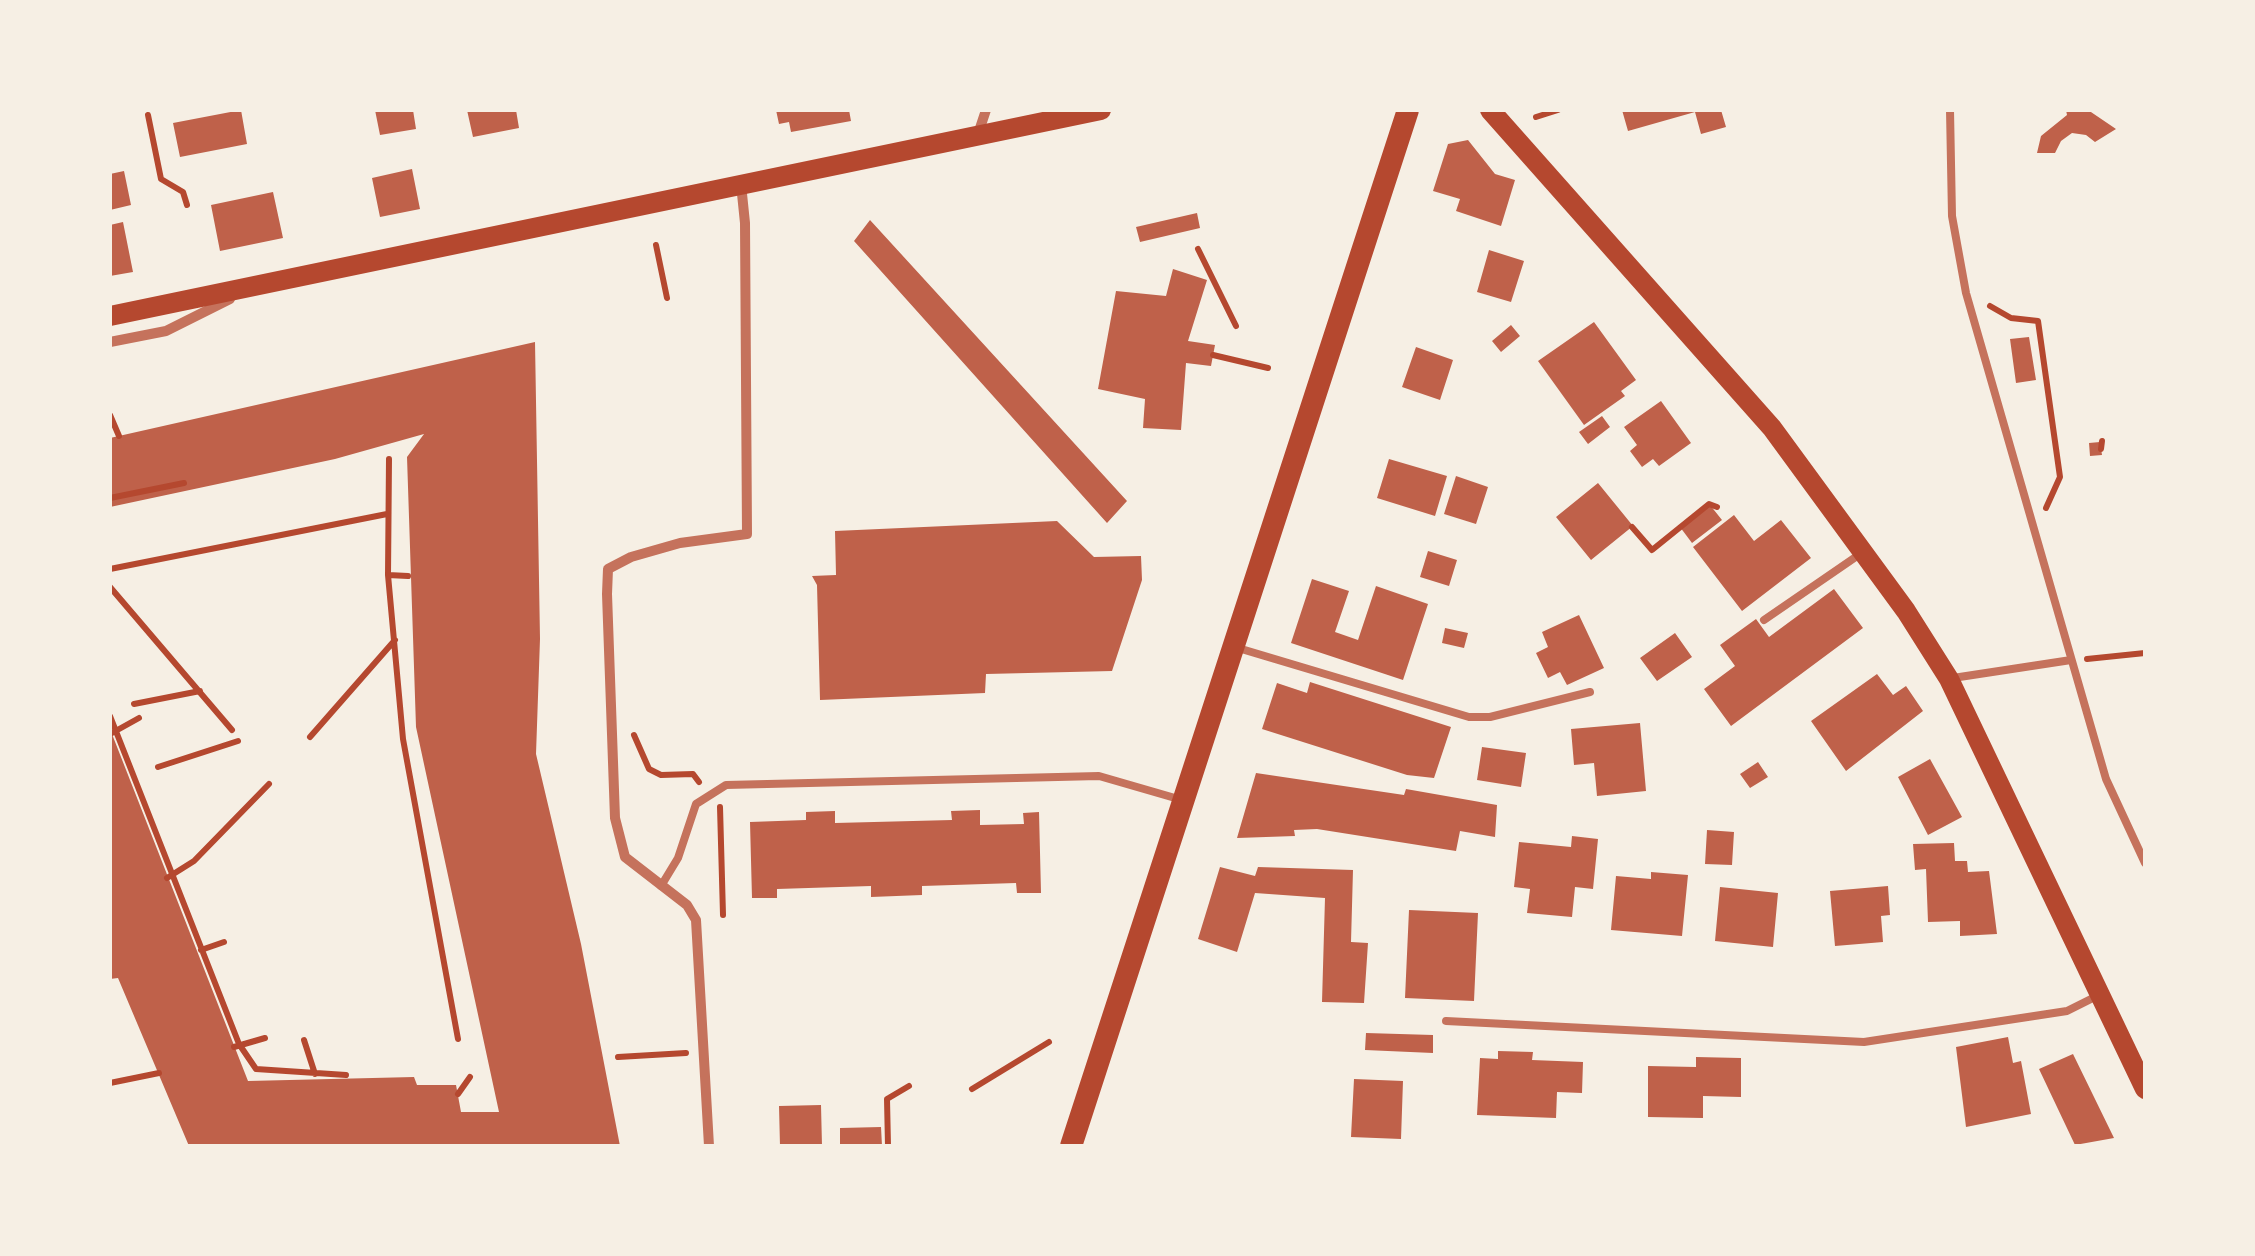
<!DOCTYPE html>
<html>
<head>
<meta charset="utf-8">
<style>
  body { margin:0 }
  #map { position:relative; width:2255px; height:1256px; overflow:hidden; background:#f6efe4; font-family:"Alegreya Sans",sans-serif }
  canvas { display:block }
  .frame { position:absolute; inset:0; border:112px solid #f6efe4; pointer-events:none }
</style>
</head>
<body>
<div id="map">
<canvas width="2255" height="1256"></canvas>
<div class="frame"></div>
</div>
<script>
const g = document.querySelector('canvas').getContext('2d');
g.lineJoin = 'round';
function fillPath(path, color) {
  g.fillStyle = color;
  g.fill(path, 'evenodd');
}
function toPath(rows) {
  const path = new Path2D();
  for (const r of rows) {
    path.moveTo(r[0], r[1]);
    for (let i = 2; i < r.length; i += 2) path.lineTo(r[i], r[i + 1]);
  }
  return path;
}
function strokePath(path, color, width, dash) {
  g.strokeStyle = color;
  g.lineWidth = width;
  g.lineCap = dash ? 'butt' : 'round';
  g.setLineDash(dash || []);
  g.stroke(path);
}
const building = toPath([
  [241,110,247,144,180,157,173,123],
  [375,110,413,110,416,129,380,135],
  [467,110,516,110,519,128,473,137],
  [776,110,849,110,851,121,791,132,789,122,779,124],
  [1622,110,1721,110,1726,127,1701,134,1695,112,1628,131],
  [2066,110,2088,110,2116,129,2095,142,2086,135,2072,133,2061,141,2055,153,2037,153,2041,136,2067,115],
  [1468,140,1495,174,1515,180,1501,226,1456,211,1460,199,1433,191,1448,144],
  [412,169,420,209,380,217,372,178],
  [124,171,131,205,110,210,110,174],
  [273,192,283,238,220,251,211,205],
  [1197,213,1200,228,1140,242,1136,227],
  [870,220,1127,501,1107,523,854,241],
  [123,222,133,272,110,276,110,225],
  [1489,250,1524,261,1511,302,1477,292],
  [1173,269,1207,280,1188,341,1215,345,1211,366,1186,363,1181,430,1143,428,1145,399,1098,389,1116,291,1166,296],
  [1594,322,1636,380,1621,391,1625,396,1584,425,1538,361],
  [1511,325,1520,336,1501,352,1492,341],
  [2029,337,2036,380,2016,383,2010,339],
  [535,342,540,639,536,754,581,944,620,1146,189,1146,118,978,110,979,110,729,248,1081,414,1077,417,1085,456,1085,461,1112,499,1112,416,727,407,457,424,434,335,459,110,507,110,438],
  [1416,347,1453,360,1440,400,1402,387],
  [1661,401,1691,443,1659,466,1653,459,1642,467,1630,451,1637,445,1624,427],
  [1602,416,1610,427,1588,444,1579,432],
  [2100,442,2102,455,2090,456,2089,443],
  [1389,459,1447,476,1435,516,1377,498],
  [1456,476,1488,487,1476,524,1444,514],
  [1598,483,1633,526,1591,560,1556,517],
  [1710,505,1722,520,1692,543,1680,527],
  [1734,515,1754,541,1781,520,1811,558,1742,611,1693,547],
  [1057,521,1094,557,1141,556,1142,580,1112,671,986,674,985,693,820,700,817,585,812,576,836,575,835,531],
  [1428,551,1457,560,1449,586,1420,577],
  [1312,579,1349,591,1335,632,1358,640,1376,586,1428,604,1403,680,1291,643],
  [1834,589,1863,628,1731,726,1704,689,1735,666,1720,645,1756,619,1769,637],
  [1579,615,1604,668,1567,685,1560,672,1548,678,1536,653,1548,647,1542,632],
  [1445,628,1468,633,1464,648,1442,643],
  [1675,633,1692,657,1657,681,1640,658],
  [1877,674,1893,695,1906,686,1923,711,1846,771,1811,721],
  [1310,682,1451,727,1434,778,1407,775,1262,729,1277,683,1307,693],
  [1640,723,1646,791,1597,796,1594,763,1574,765,1571,729],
  [1482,747,1526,753,1521,787,1477,780],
  [1930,759,1962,817,1928,835,1898,777],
  [1758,762,1768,777,1750,788,1740,774],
  [1256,773,1404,795,1406,789,1497,805,1495,837,1460,831,1456,851,1317,829,1294,830,1295,836,1237,838],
  [980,810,980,825,1024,824,1023,813,1039,812,1041,893,1017,893,1016,883,922,886,922,895,871,897,871,886,777,889,777,898,752,898,750,822,806,820,806,812,835,811,835,823,952,820,951,811],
  [1707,830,1734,832,1732,865,1705,864],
  [1572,836,1598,839,1593,889,1575,887,1572,917,1527,913,1530,889,1514,887,1519,842,1571,847],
  [1954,843,1955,861,1967,861,1968,872,1989,871,1997,934,1960,936,1960,921,1928,922,1926,869,1915,870,1913,844],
  [1220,867,1255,876,1258,867,1353,870,1351,942,1368,943,1364,1003,1322,1002,1325,898,1255,893,1237,952,1198,939],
  [1651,872,1688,875,1682,936,1611,930,1616,876,1651,879],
  [1888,886,1890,915,1881,916,1883,942,1835,946,1830,891],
  [1720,887,1778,893,1773,947,1715,941],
  [1409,910,1478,913,1474,1001,1405,998],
  [1366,1033,1433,1035,1433,1053,1365,1050],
  [2008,1037,2013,1063,2021,1061,2031,1114,1966,1127,1956,1047],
  [1498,1051,1533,1052,1532,1060,1583,1062,1582,1093,1557,1092,1556,1118,1477,1115,1480,1058,1498,1059],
  [2073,1054,2114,1138,2075,1145,2039,1069],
  [1696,1057,1741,1058,1741,1097,1703,1096,1703,1118,1648,1117,1648,1066,1696,1067],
  [1354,1079,1403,1081,1401,1139,1351,1137],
  [821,1105,822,1146,780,1146,779,1106],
  [881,1127,882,1146,840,1146,840,1128]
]);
const path = toPath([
  [148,115,161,179,183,192,187,205],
  [1536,117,1558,110],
  [656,245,667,298],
  [1198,249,1236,326],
  [1990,306,2011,318,2038,321,2060,477,2046,508],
  [1213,355,1268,368],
  [110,415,119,436],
  [2101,449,2102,441],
  [389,459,388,575,403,739,458,1039],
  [110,498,184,483],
  [1632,527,1652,550,1709,504,1717,507],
  [110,569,387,514],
  [388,575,408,576],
  [110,587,232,730],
  [2087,659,2145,653],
  [134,704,200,691],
  [110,716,239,1044,256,1069,346,1075],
  [112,733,139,718],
  [634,735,649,769,661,775,693,774,699,782],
  [310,737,395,640],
  [158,767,238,741],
  [720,807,723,915],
  [167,878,194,861,269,784],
  [201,950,224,942],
  [304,1040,315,1074],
  [234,1047,265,1038],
  [618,1057,686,1053],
  [110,1083,159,1073],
  [972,1089,1049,1042],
  [458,1094,470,1077],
  [888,1146,887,1099,909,1086]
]);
const service = toPath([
  [1950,110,1952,216,1966,293,2106,779,2145,863],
  [1764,620,1863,552],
  [1238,648,1469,717,1490,717,1590,692],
  [1953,678,2071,660],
  [661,886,678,858,696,804,726,785,1099,776,1182,800],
  [1446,1021,1864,1042,2067,1011,2099,995]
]);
const minor = toPath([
  [978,134,986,110],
  [110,342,166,331,230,299],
  [709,1146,696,920,687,905,625,857,615,818,607,594,608,569,631,557,680,543,747,534,745,223,741,184]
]);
const secondary = toPath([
  [1490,110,1772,428,1906,611,1949,679,2145,1089],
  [110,316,1101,110]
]);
const primary = toPath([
  [1071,1146,1408,110]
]);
fillPath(building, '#bf614a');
strokePath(path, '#b5482f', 6);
strokePath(service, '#c5725c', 8);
strokePath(minor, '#c5725c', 10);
strokePath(secondary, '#b5482f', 20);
strokePath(primary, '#b5482f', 22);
</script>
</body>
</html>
